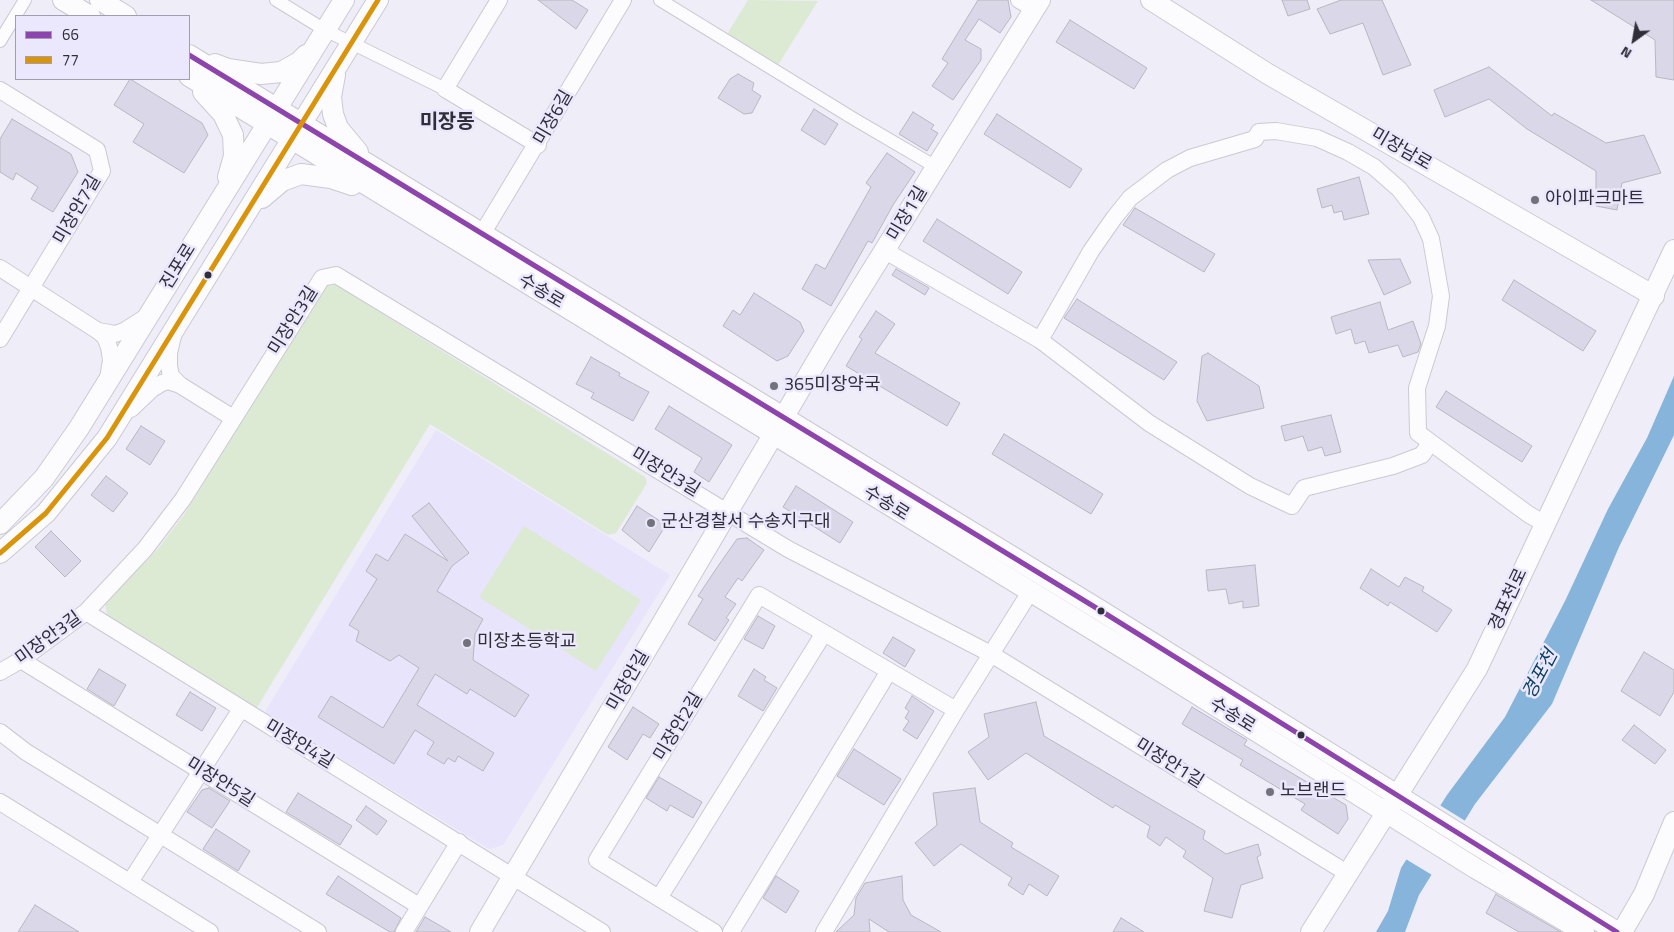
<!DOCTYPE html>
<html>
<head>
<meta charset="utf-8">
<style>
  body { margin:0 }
  #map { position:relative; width:1674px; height:932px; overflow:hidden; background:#eeedf8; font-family:"Titillium Web",sans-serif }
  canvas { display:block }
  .legend { position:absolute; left:15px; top:15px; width:175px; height:65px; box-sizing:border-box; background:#ebe8fd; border:1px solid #a09eaf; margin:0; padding:6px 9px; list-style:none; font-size:15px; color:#302f39 }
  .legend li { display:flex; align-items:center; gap:10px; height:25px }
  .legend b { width:25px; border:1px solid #a09eaf }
  .north { position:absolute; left:1609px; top:15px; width:50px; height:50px; -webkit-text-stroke:4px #ebe8fd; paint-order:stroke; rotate:212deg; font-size:14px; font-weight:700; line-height:20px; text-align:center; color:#302f39 }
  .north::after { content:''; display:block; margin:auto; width:18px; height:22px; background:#302f39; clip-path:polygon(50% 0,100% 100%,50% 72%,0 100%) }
</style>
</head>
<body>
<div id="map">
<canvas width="1674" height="932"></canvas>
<ul class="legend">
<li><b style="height:6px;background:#8e44ad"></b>66</li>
<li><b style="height:6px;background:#d99409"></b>77</li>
</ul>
<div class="north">N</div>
</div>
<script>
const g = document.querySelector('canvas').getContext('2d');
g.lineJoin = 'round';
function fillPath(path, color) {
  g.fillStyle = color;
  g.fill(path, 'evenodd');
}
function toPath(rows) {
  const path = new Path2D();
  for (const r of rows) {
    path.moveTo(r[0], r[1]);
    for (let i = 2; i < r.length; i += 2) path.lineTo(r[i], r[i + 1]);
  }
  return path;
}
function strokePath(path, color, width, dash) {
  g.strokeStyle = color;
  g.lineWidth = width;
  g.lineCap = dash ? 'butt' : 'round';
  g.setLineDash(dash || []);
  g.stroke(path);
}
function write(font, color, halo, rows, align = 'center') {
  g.font = font + ' "Titillium Web","Noto Sans KR",sans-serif';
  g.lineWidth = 5;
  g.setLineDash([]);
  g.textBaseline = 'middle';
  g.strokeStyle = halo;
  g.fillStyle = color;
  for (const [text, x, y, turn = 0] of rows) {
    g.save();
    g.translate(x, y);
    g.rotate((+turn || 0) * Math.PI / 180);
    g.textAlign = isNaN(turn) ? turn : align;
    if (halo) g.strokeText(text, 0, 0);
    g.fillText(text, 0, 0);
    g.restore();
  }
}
const built = toPath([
  [436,430,670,575,503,845,489,849,265,712]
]);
const green = toPath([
  [748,0,818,1,778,65,727,34],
  [336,285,645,477,647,483,616,533,608,535,430,424,256,709,107,615,105,602,157,550,183,516,325,286],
  [524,526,641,600,596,671,479,597]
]);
const water = toPath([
  [1674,376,1674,435,1619,547,1552,704,1475,804,1419,895,1405,932,1376,932,1388,911,1401,868,1447,795,1505,717,1565,601,1608,509,1647,438]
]);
const pier = toPath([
  [1438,804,1467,822,1432,875,1404,858]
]);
const building = toPath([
  [538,0,572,0,588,10,576,29,538,0],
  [978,0,1008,0,1011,17,1000,33,979,19,965,40,981,49,981,60,953,100,932,86,948,63,942,59,978,0],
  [1282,0,1307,0,1310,9,1288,16,1282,0],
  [1341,0,1382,0,1411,65,1383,75,1363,23,1330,34,1317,9,1341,0],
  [1591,0,1674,0,1674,80,1656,77,1655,40,1591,0],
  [1070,20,1147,68,1134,89,1056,42,1070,20],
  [1489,67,1552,116,1554,113,1606,143,1644,135,1661,173,1622,183,1617,210,1596,206,1596,171,1527,129,1489,99,1445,117,1434,90,1489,67],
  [738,74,754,83,752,90,761,96,752,113,744,114,718,98,730,79,738,74],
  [130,79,202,123,208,135,184,173,133,142,144,124,114,105,130,79],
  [814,109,838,124,825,145,801,130,814,109],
  [913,112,934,125,931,129,938,133,927,151,899,134,913,112],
  [997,114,1082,169,1070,188,984,134,997,114],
  [12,119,71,154,78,172,53,212,31,199,38,187,16,173,13,180,0,172,0,139,12,119],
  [887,153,915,172,893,205,872,243,868,241,831,306,802,289,816,264,825,269,871,187,866,183,887,153],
  [1359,177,1369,214,1344,220,1342,211,1334,213,1332,205,1322,208,1317,189,1359,177],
  [1135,208,1215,254,1204,272,1123,225,1135,208],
  [937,219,1022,272,1008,294,923,241,937,219],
  [1400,259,1411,283,1384,295,1368,260,1400,259],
  [896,269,929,288,925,295,892,275,896,269],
  [1514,280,1596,331,1583,351,1502,300,1514,280],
  [754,293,800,322,804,331,788,356,777,361,723,326,733,310,740,315,754,293],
  [1077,299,1177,362,1164,380,1064,318,1077,299],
  [1380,302,1388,330,1413,321,1421,344,1418,352,1403,357,1398,345,1369,353,1365,341,1355,344,1351,329,1336,334,1331,317,1380,302],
  [876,311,895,324,875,353,960,403,947,426,846,366,862,339,859,337,876,311],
  [1208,353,1259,386,1264,408,1207,421,1197,401,1202,356,1208,353],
  [591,357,620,373,619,376,649,392,633,421,591,398,594,393,576,384,591,357],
  [1446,391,1532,446,1522,462,1436,407,1446,391],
  [669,406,732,445,709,482,694,472,702,458,655,429,669,406],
  [1331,415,1341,452,1325,456,1322,447,1308,451,1303,436,1285,441,1281,426,1331,415],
  [141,426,165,441,150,465,126,449,141,426],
  [1004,434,1103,494,1091,514,992,454,1004,434],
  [106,476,128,493,113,512,91,495,106,476],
  [796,486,853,522,840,543,783,507,796,486],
  [429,503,469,553,452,566,437,591,483,619,475,634,473,660,529,695,515,717,470,689,467,694,435,674,417,705,494,753,483,771,458,756,455,762,448,758,444,764,427,754,434,742,415,730,394,764,318,717,331,696,383,728,419,668,399,655,390,661,356,641,359,631,349,625,377,579,366,571,376,554,388,561,405,534,448,561,412,516,429,503],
  [637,506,666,525,649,552,622,530,637,506],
  [51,531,81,561,65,577,35,547,51,531],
  [747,538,764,550,742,581,738,578,725,597,736,604,726,618,729,620,715,641,688,624,703,599,698,596,716,569,737,539,747,538],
  [1255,565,1259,606,1243,608,1243,601,1229,604,1226,589,1208,591,1206,570,1255,565],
  [1371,569,1399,587,1405,577,1424,587,1422,591,1452,610,1437,632,1390,602,1388,606,1360,588,1371,569],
  [758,616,775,626,763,649,744,639,758,616],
  [893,637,915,650,905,667,883,653,893,637],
  [1644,652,1674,670,1674,692,1660,716,1621,691,1644,652],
  [99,669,126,685,114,706,87,689,99,669],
  [754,669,766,677,764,680,777,688,763,711,738,696,754,669],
  [190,692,216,708,202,731,176,715,190,692],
  [912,696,934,711,917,739,903,730,909,721,905,718,909,711,905,708,912,696],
  [1036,702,1044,736,1205,831,1203,839,1226,854,1258,844,1261,855,1257,857,1263,878,1241,885,1232,918,1204,911,1213,878,1183,857,1186,851,1166,837,1160,846,1147,837,1150,826,1115,805,1113,808,1026,753,988,780,968,752,989,737,984,714,1036,702],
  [633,707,659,724,650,738,643,734,627,760,608,747,633,707],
  [1192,707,1247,740,1244,745,1346,805,1348,819,1338,834,1301,810,1305,804,1240,765,1243,760,1182,724,1192,707],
  [1634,725,1666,750,1655,764,1622,740,1634,725],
  [854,749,901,779,884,805,837,776,854,749],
  [659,777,702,802,693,818,670,805,667,811,646,798,659,777],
  [209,788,230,801,212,828,187,812,202,790,209,788],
  [975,788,980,822,1013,843,1011,847,1059,876,1047,896,1029,884,1023,895,1008,885,1012,878,961,844,934,866,915,843,937,825,933,793,975,788],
  [298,793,352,826,340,845,286,812,298,793],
  [366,806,387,821,377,835,356,820,366,806],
  [216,829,250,851,238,871,203,849,216,829],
  [338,876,401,918,394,932,390,932,326,894,338,876],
  [776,876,799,891,786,913,763,898,776,876],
  [902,876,903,900,911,915,941,932,889,932,869,919,870,932,836,932,854,915,856,898,865,883,902,876],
  [1496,894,1497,895,1561,932,1519,932,1486,913,1496,894],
  [35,905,79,932,18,932,35,905],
  [425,917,451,932,416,932,425,917],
  [1121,918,1144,932,1113,932,1121,918]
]);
const pedestrian = toPath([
  [276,0,325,30,445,89],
  [660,0,854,119,936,167],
  [0,41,25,0]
]);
const minor = toPath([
  [499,0,445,89,538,145],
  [1019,0,1034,9],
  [0,90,97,150,102,171,0,339],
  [482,234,623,0],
  [887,249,894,256,1040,340,1091,251,1114,218,1130,198,1167,170,1190,158,1255,139,1259,132,1276,131,1317,138,1348,152,1374,167,1399,189,1421,217,1431,239,1441,296,1437,326,1417,388,1418,433,1528,514,1545,524],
  [0,268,98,331],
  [1040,340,1149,423,1250,486,1292,506,1304,488,1393,466,1422,455,1430,443],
  [108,379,111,360,109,347,105,337,98,331,115,334,124,331,146,317],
  [180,385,233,418],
  [131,409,152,389,162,383,168,381,180,385,171,376,169,366,169,353,173,336],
  [86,612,602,932],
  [21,660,419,906],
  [0,672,21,660,86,612,145,549,183,499,322,278,336,275,788,549,991,654,1347,873],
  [0,732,26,752,318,932],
  [0,802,210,932],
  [130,882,241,709],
  [659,898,824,633],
  [404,932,459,842],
  [714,932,597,860,759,595,956,710],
  [731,932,889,671],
  [824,932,956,710,1030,592]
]);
const tertiary = toPath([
  [63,0,90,16],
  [100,0,126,16],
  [1151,0,1268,74,1654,296],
  [189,55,1098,609,1617,932],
  [215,64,228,69,261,74,281,72,299,62,306,55],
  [335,75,331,97,333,114,338,128,358,152],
  [189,76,1149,664,1475,868,1584,932],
  [203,92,223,114,233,135,234,156,228,177],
  [262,198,282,181,301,174,331,178,352,185],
  [0,524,44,478,79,428,344,0],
  [0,553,46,513,107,438,378,0],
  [480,932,835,330,1040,0],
  [1311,932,1477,669,1674,250],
  [1622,932,1644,894,1674,822]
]);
const bus1 = toPath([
  [189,55,1098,609,1617,932]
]);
const bus2 = toPath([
  [0,553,46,513,107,438,378,0]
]);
const markers = [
  [1535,200,5,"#72727c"],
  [208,275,4.5,"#302f39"],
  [774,386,5,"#72727c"],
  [651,523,5,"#72727c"],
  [1101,611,4.5,"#302f39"],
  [467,643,5,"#72727c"],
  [1301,735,4.5,"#302f39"],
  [1270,792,5,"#72727c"]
];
const streetNames = [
  ["미장6길",554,118,-60],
  ["미장남로",1401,150,30],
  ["미장안7길",78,210,-60],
  ["미장1길",908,214,-59],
  ["진포로",179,267,-58],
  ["수송로",541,292,31],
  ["미장안3길",294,321,-58],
  ["미장안3길",665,473,31],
  ["수송로",886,504,32],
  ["경포천로",1509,600,-65],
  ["미장안3길",49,639,-36],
  ["미장안길",629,681,-60],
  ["수송로",1232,716,32],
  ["미장안2길",679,727,-59],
  ["미장안4길",299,745,31],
  ["미장안1길",1169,764,32],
  ["미장안5길",220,783,32]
];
const poiNames = [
  ["아이파크마트",1545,200],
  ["365미장약국",784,386],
  ["군산경찰서 수송지구대",661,523],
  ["미장초등학교",477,643],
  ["노브랜드",1280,792]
];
const waterNames = [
  ["경포천",1541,675,-62]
];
const quarterNames = [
  ["미장동",447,123]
];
fillPath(built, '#e7e4fb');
fillPath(green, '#dcead4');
fillPath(water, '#86b4da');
fillPath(pier, '#eeedf8');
fillPath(building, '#dad7e9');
strokePath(building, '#b8b7c0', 1);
strokePath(pedestrian, '#cbcad3', 14);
strokePath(minor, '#cbcad3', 18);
strokePath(tertiary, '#cbcad3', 22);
strokePath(pedestrian, '#fcfcfe', 12);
strokePath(minor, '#fcfcfe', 16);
strokePath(tertiary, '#fcfcfe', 20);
strokePath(bus1, '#8e44ad', 5);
strokePath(bus2, '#d99409', 5);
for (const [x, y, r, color] of markers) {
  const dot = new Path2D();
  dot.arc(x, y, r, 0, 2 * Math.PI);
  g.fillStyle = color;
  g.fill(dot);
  strokePath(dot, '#ebe8fd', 2);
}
write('18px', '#302f39', '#ebe8fd', streetNames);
write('18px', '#302f39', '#ebe8fd', poiNames, 'left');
write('italic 19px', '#073d5e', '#ebe8fd', waterNames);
write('bold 20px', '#302f39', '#ebe8fd', quarterNames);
</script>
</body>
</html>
